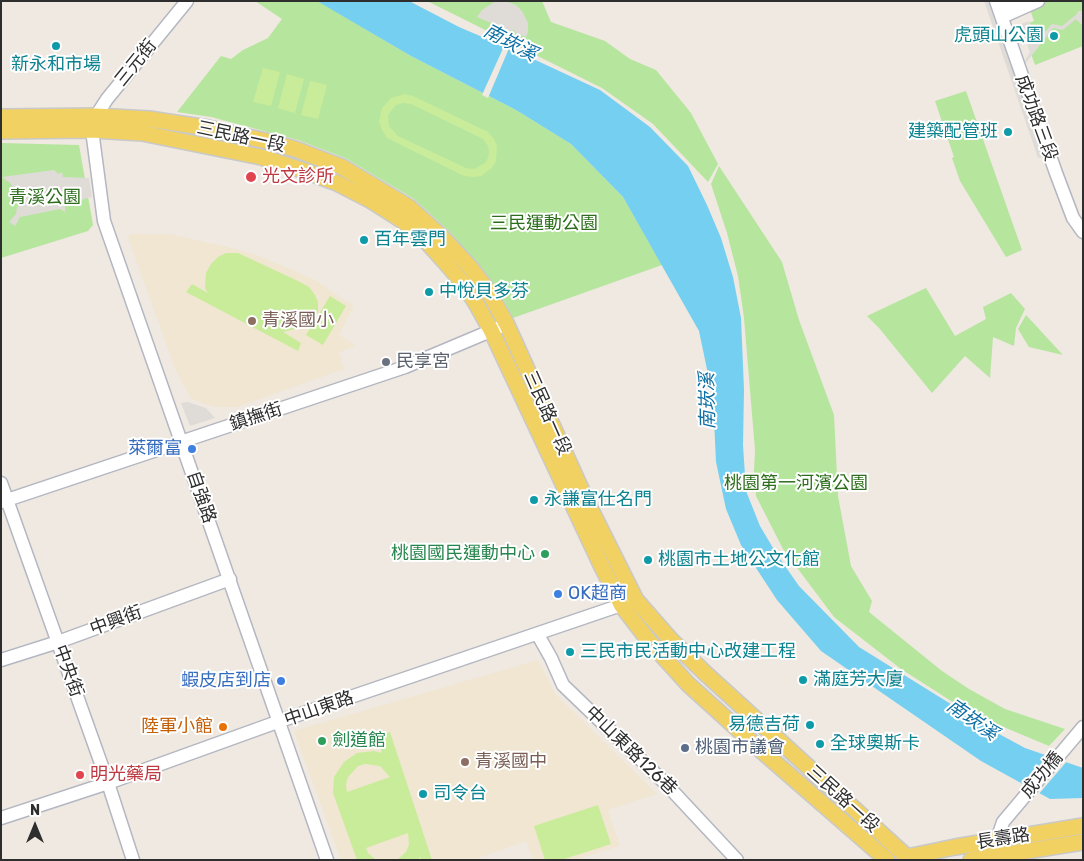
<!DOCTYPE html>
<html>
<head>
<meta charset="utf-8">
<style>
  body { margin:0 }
  #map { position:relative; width:1084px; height:861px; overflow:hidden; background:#efe9e1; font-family:Rubik,sans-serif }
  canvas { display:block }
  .frame { position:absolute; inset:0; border:2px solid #2e2e2e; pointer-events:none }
  .north { position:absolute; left:10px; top:801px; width:50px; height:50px; -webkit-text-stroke:4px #fff; paint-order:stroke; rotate:0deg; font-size:14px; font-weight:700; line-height:20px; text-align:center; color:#2e2e2e }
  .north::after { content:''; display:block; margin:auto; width:18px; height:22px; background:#2e2e2e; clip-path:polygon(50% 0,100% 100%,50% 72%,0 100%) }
</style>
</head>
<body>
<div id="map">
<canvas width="1084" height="861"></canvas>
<div class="frame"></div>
<div class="north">N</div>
</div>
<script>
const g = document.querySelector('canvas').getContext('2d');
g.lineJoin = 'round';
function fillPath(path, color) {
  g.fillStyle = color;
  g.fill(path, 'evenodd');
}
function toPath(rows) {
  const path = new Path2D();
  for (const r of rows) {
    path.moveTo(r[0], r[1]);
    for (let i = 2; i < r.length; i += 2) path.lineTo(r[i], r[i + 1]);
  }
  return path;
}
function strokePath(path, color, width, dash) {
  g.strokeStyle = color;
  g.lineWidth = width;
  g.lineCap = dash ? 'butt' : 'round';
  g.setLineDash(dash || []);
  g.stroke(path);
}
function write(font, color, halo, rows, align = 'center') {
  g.font = font + ' Rubik,"Noto Sans TC",sans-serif';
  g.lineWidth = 4;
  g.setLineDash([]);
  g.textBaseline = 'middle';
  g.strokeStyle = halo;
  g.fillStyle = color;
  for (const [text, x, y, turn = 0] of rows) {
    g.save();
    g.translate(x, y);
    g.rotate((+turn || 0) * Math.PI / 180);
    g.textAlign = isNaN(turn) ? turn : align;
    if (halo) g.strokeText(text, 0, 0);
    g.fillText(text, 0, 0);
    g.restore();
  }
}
const education = toPath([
  [130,234,168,234,224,246,257,255,315,280,354,306,339,335,356,346,339,352,344,369,237,407,214,407,191,399,176,371,128,238],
  [538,660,555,694,657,794,608,810,620,846,574,860,533,860,526,841,473,860,341,860,294,731]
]);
const green = toPath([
  [255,1,318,1,411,56,516,110,571,144,623,197,662,265,513,318,495,285,449,231,414,199,345,158,298,140,211,117,177,112,221,56,231,59,243,50,268,38,282,19],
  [427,1,542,1,551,22,605,41,630,59,656,70,691,113,718,164,708,182,653,124,602,88],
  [1027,1,1083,1,1083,46,1035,65,1021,26,1034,21],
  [966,91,1022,250,1006,257,960,181,952,158,954,157,935,101],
  [1,143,79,145,93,225,88,231,1,258],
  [719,166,782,262,799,320,834,415,838,496,851,566,872,601,869,612,942,671,969,689,1005,709,1065,729,1049,746,970,713,901,669,834,617,783,549,756,496,754,471,755,450,744,318,738,276,727,233,711,184],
  [926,288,955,336,986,319,983,307,1011,293,1025,309,1016,328,1014,346,993,337,990,378,965,356,932,393,879,328,867,316],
  [1026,315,1063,355,1029,347,1018,329]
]);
const pitch = toPath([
  [263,68,280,72,271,106,253,102],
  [287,74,304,79,295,113,278,108],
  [310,81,327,85,318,119,301,115],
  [405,94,413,96,488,132,494,139,497,146,496,161,492,168,481,176,473,177,464,176,387,138,382,130,379,122,382,108,391,98],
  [403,103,411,104,483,139,488,146,489,152,488,158,485,163,474,169,466,168,398,136,389,126,388,115,396,105],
  [226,253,238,253,298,281,309,287,315,295,318,302,318,312,314,319,307,326,283,332,301,343,298,351,186,292,192,284,208,293,205,288,206,273,211,264,218,257],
  [330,296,346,306,323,345,306,335],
  [390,732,432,860,421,860,420,856,419,860,397,860,406,852,409,845,408,833,366,848,368,853,376,860,357,860,333,793,334,777,344,762,357,753,374,751,382,753,377,736],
  [365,764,380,766,390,777,347,792,346,784,348,777,358,766],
  [598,805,611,844,561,860,545,860,534,826]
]);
const plaza = toPath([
  [496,1,505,1,516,5,522,11,528,23,528,32,526,37,516,33,513,30,510,31,477,17,482,10],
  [984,1,992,1,1045,156,1038,158],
  [1078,11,1083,11,1083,26,1076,19,1063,30,1053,28,1026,63,1025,60,1030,52,1021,24,1029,21,1035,32,1044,33,1052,24,1062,26,1077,14],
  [54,170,58,174,62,172,63,177,89,178,92,197,65,204,65,212,60,209,20,217,15,226,9,222,16,214,17,207,21,206,17,187,13,187,10,183,2,177],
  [188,402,206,408,215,418,190,426,181,403]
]);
const water = toPath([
  [317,1,409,1,459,27,529,57,600,90,650,127,688,166,707,205,721,238,733,277,741,318,744,390,743,445,746,491,760,526,776,553,799,586,859,647,999,734,1025,748,1083,768,1083,798,1050,799,981,761,821,651,777,600,741,545,726,509,716,462,713,398,699,331,623,197,571,144,516,110,411,56]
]);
const pier = toPath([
  [505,44,510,46,488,98,482,95],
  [1049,754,1068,760,1038,795,1022,786]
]);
const minor = toPath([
  [187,1,107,99,96,116,92,130,104,221,327,860],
  [996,1,1056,173,1073,218,1083,232],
  [999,9,1016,1],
  [1002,17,1038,1],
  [1,483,108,783,133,860],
  [1,502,405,367,500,327],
  [538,635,551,658,563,685,667,785,737,860],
  [1,660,58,642,230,579],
  [1,818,108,783,280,721,630,602],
  [998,847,997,840,1003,822,1083,727]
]);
const major = toPath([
  [1,117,96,116,149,119,208,128,266,141,295,149,342,167,409,207,442,237,470,267,487,289,507,325,586,500,636,600,671,640,705,673,907,857,955,847,1083,826],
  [1,131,92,130,142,133,261,157,308,172,337,183,370,200,403,221,426,241,445,262,463,283,477,305,491,330,602,567,622,606,649,641,688,684,763,752,887,860],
  [971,860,1083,842]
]);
const markers = [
  [1054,36,5,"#0f9aa8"],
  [56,46,5,"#0f9aa8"],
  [1008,132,5,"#0f9aa8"],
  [251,177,6,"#e0444e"],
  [364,240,5,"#0f9aa8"],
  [429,292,5,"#0f9aa8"],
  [252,321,5,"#8d6e63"],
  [386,362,5,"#6b7280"],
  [192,449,5,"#3f7fe0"],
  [534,500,5,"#0f9aa8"],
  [545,554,5,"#2e9e5b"],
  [648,560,5,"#0f9aa8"],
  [558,594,5,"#3f7fe0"],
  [570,652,5,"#0f9aa8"],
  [803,680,5,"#0f9aa8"],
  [281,681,5,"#3f7fe0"],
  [810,725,5,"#0f9aa8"],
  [223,727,5,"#e8710a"],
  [322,741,5,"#2e9e5b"],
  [820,744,5,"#0f9aa8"],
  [685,748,5,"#5c6f8a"],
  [465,762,5,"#8d6e63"],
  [80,775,5,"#e0444e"],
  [423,794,5,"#0f9aa8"]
];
const cultureNames = [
  ["虎頭山公園",1044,36,"right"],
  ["新永和市場",56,65,"center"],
  ["建築配管班",998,132,"right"],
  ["百年雲門",374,240],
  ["中悅貝多芬",439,292],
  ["永謙富仕名門",544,500],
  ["桃園市土地公文化館",658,560],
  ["三民市民活動中心改建工程",580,652],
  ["滿庭芳大廈",813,680],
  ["易德吉荷",800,725,"right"],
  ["全球奧斯卡",830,744],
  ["司令台",433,794]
];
const streetNames = [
  ["三元街",136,63,-51],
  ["成功路三段",1036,118,70],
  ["三民路一段",241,137,12],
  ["三民路一段",547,413,66],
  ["鎮撫街",256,417,-18],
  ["自強路",201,497,71],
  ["中興街",116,621,-20],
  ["中央街",68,671,70],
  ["中山東路",319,709,-19],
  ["中山東路126巷",631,751,44],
  ["成功橋",1042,775,-50],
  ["三民路一段",843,799,42],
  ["長壽路",1003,839,-9]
];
const healthNames = [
  ["光文診所",262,177],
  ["明光藥局",90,775]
];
const parkNames = [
  ["青溪公園",45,198],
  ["三民運動公園",544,224],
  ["桃園第一河濱公園",796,484]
];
const educationNames = [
  ["青溪國小",262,321],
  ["青溪國中",475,762]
];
const worshipNames = [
  ["民享宮",396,362]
];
const shopNames = [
  ["萊爾富",182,449],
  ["OK超商",568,594,"left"],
  ["蝦皮店到店",271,681]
];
const leisureNames = [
  ["桃園國民運動中心",535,554],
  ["劍道館",332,741,"left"]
];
const foodNames = [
  ["陸軍小館",213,727]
];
const serviceNames = [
  ["桃園市議會",695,748]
];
const waterNames = [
  ["南崁溪",510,43,28],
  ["南崁溪",708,401,-91],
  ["南崁溪",972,720,35]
];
fillPath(education, '#f0e6d1');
fillPath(green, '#b6e59e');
fillPath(pitch, '#c9ec9a');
fillPath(plaza, '#dfdcd8');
fillPath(water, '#75cff0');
fillPath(pier, '#efe9e1');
strokePath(minor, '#b4b7c1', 15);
strokePath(major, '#c9c9c9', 18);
strokePath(minor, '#fff', 12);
strokePath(major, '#f2d163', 15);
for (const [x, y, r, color] of markers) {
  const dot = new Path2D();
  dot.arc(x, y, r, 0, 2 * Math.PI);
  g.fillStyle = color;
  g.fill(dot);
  strokePath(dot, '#fff', 2);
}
write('18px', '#0d838f', '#fff', cultureNames, 'left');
write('18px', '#2e2e2e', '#fff', streetNames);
write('18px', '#be3a42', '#fff', healthNames, 'left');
write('18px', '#2c6e1b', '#fff', parkNames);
write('18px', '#785e54', '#fff', educationNames, 'left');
write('18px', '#5b616d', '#fff', worshipNames, 'left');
write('18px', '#366cbe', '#fff', shopNames, 'right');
write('18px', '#27864d', '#fff', leisureNames, 'right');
write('18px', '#c56008', '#fff', foodNames, 'right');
write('18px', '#4e5e75', '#fff', serviceNames, 'left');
write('italic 19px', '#0d6fa3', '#fff', waterNames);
</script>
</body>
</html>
